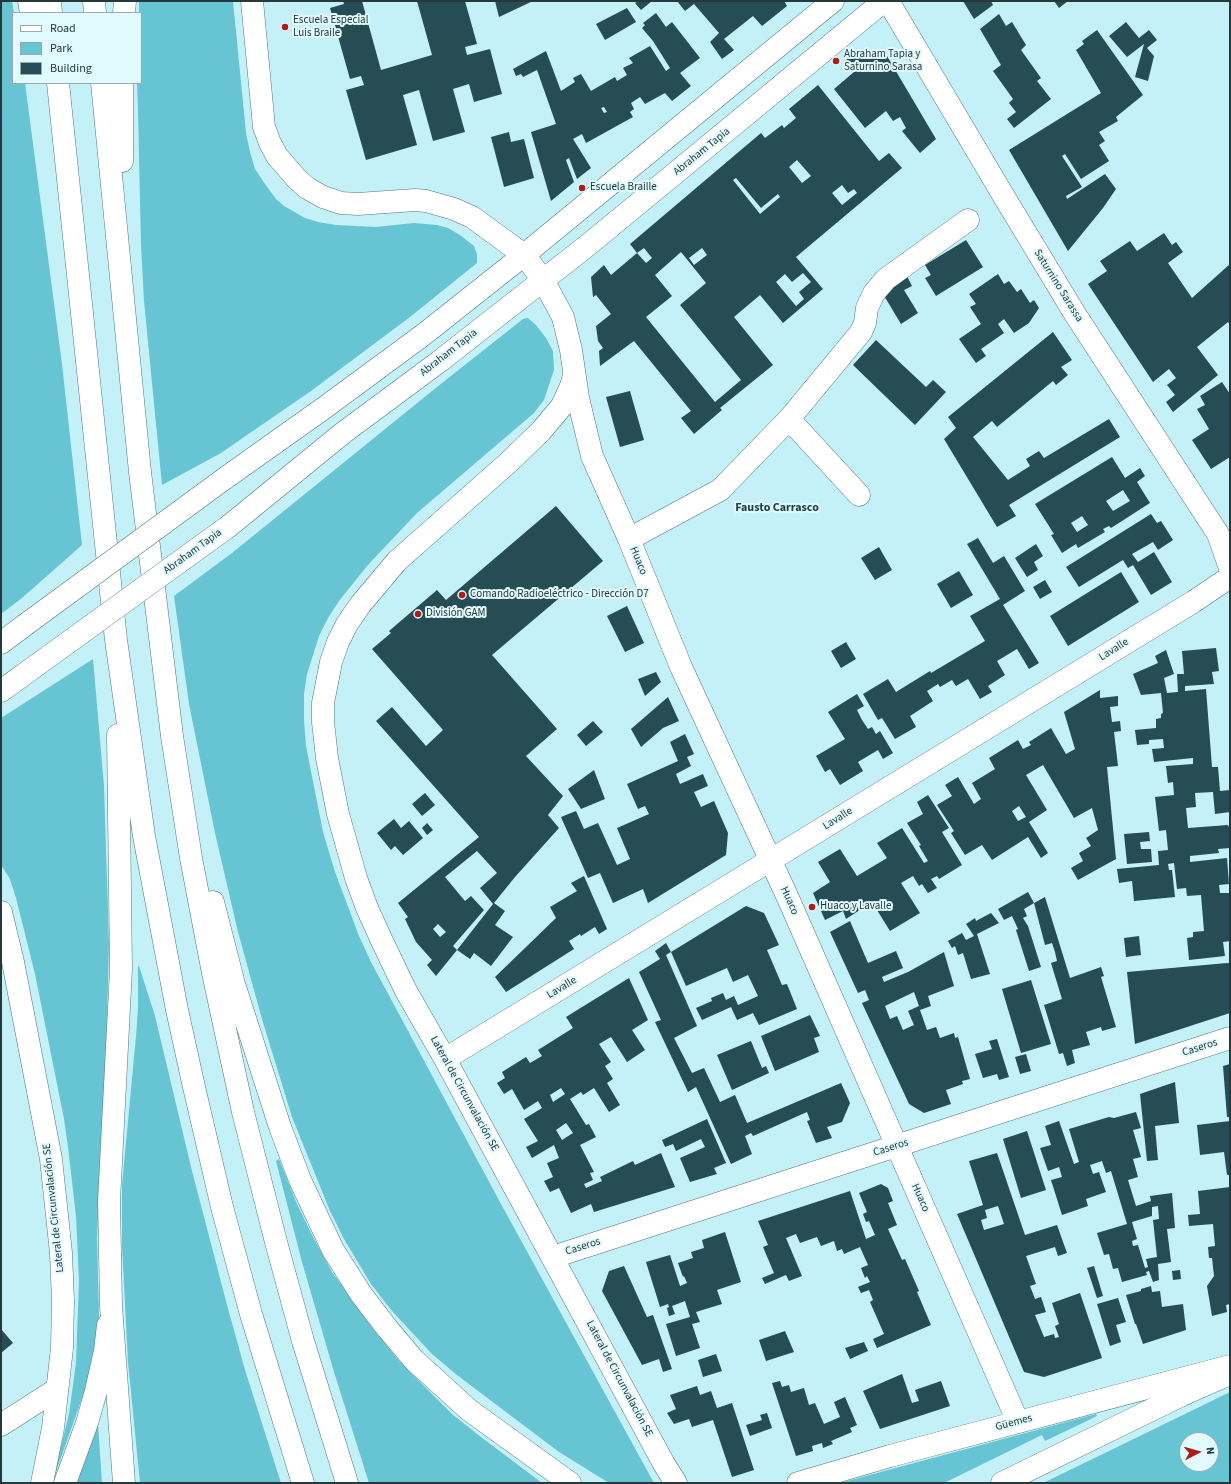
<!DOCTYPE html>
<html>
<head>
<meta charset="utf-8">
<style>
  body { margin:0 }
  #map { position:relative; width:1231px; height:1484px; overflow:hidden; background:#c4f0f7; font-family:"Source Sans 3",sans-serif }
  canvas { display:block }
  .frame { position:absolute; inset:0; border:2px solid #26383a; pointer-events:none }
  .legend { position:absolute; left:12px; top:12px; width:130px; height:72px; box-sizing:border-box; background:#e0fafe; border:1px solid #96acb0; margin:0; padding:5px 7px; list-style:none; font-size:12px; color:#26383a }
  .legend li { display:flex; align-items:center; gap:8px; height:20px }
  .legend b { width:20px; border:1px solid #96acb0 }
  .north { position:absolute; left:1179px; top:1432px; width:40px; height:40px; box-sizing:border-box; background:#e0fafe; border:1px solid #96acb0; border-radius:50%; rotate:84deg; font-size:11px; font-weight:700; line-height:16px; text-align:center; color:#26383a }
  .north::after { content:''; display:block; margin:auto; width:14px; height:18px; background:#ad1c1b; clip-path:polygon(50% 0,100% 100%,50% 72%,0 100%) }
</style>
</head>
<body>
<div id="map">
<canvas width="1231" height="1484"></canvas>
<div class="frame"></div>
<ul class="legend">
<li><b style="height:5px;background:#fff"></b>Road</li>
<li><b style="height:11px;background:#67c5d3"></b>Park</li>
<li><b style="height:11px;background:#254d53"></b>Building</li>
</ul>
<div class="north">N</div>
</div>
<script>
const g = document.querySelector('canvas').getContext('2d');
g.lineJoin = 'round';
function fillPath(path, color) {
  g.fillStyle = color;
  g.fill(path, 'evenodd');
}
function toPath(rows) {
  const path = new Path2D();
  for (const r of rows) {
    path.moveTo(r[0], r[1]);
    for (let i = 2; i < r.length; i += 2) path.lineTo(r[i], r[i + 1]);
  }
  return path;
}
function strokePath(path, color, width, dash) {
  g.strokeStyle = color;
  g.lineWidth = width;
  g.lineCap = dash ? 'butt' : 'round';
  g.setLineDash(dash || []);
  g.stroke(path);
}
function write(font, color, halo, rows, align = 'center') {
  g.font = font + ' "Source Sans 3",sans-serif';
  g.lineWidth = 4;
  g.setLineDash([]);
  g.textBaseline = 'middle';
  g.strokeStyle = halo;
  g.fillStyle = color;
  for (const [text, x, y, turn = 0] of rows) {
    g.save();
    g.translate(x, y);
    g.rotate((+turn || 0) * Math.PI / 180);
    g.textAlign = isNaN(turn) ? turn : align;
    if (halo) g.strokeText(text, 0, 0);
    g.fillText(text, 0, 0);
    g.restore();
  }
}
const green = toPath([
  [1,1,12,1,14,13,13,13,13,83,25,83,62,364,82,545,22,598,1,614],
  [139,1,233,1,246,133,250,152,255,169,265,184,276,199,284,206,305,218,318,222,336,225,376,227,414,223,437,225,448,228,460,235,474,246,477,254,477,263,410,317,311,391,221,453,162,485,144,301,141,245,138,111,137,83,141,83,141,13,139,13],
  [528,318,536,325,546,338,553,351,554,370,544,400,534,413,417,513,367,566,339,601,328,618,319,636,307,674,304,694,304,720,306,746,323,832,335,872,359,936,371,962,501,1204,654,1483,609,1483,559,1452,457,1375,432,1354,392,1311,371,1284,344,1239,330,1211,292,1117,262,1019,238,932,215,833,189,704,174,596,232,553,437,387,523,319],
  [93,659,104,786,109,943,106,1058,97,1238,99,1316,98,1334,86,1387,52,1483,69,1414,76,1363,79,1281,76,1216,68,1147,64,1119,35,974,16,898,10,879,1,865,1,718],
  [139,966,155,1016,192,1171,227,1305,245,1370,281,1483,140,1483,128,1362,122,1246,122,1185,136,1036,138,1008,138,967],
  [279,1159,297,1204,314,1239,332,1272,374,1330,399,1361,452,1414,477,1434,542,1483,369,1483,334,1372,302,1262,276,1161],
  [1230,1392,1230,1483,1043,1483,1107,1452],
  [1187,1440,1211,1440,1211,1464,1187,1464],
  [1096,1414,1097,1416,1091,1419,1045,1441,1042,1435,944,1483,840,1483],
  [98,1424,102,1483,75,1483]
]);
const building = toPath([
  [343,1,362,1,381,70,432,55,417,1,465,1,477,44,465,47,467,55,490,49,502,94,474,102,469,84,453,89,465,132,433,141,419,90,403,95,417,145,366,160,346,90,364,85,361,76,350,79,330,8,344,4],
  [495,1,533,1,499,17],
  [639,1,652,1,641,10,635,3],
  [677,1,784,1,787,6,762,26,753,16,724,39,734,50,722,59,710,42,719,33,694,4,685,11],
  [963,1,991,1,993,5,974,19],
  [1054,1,1068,1,1059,8],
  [627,8,636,22,605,40,596,24],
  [656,13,666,27,672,22,700,58,680,73,691,86,672,101,665,93,645,104,640,97,631,103,634,109,630,112,633,117,586,143,582,134,573,139,591,168,577,179,569,158,566,160,574,182,551,201,531,132,556,124,537,70,523,77,521,74,516,76,513,69,546,51,561,91,575,82,573,78,581,74,591,91,615,77,617,81,627,75,623,68,633,63,629,58,650,46,666,71,670,68,653,41,642,28,645,25,643,23],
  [604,107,607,112,604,113,601,108],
  [999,14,1006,26,1012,22,1026,45,1021,50,1041,78,1037,81,1051,99,1014,128,1007,119,1016,112,1009,103,1013,99,993,71,1001,65,980,29],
  [1126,22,1139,38,1149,30,1157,40,1147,48,1154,56,1148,81,1135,77,1144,44,1127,57,1109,36],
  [1097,30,1143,95,1116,117,1118,121,1099,132,1105,141,1099,145,1109,161,1081,179,1065,154,1062,156,1082,187,1066,196,1067,199,1105,174,1116,189,1103,208,1068,251,1009,150,1101,93,1076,50,1084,44,1082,41],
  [857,51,887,56,936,139,920,153,902,131,906,128,900,117,893,121,886,111,865,128,834,89,854,72,845,61],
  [818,85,879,161,889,153,902,168,796,257,823,289,783,323,760,295,734,317,773,365,720,408,722,410,694,434,681,418,691,411,634,341,600,366,599,351,603,348,598,341,596,326,611,314,596,295,593,297,591,277,604,265,611,275,637,253,646,263,652,258,644,248,637,253,630,244,761,133,765,138,782,125,784,128,796,118,789,109],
  [797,160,811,176,802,183,789,167],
  [736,178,761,208,778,194,780,197,760,214,733,180],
  [842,185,848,193,854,189,857,193,842,205,832,193],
  [702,248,707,255,694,265,689,258],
  [681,252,706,283,680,305,741,380,715,402,646,317,672,296,655,275],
  [803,273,811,282,799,292,804,299,796,306,776,282,785,274,792,282],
  [509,132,511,142,524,139,534,178,504,187,491,137],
  [1164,233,1172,245,1176,242,1183,252,1168,263,1192,298,1230,264,1230,325,1228,322,1197,347,1218,375,1173,412,1166,402,1175,395,1167,385,1176,378,1169,369,1153,382,1088,284,1107,271,1100,261,1130,241,1137,251],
  [966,240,983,267,936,296,925,278,931,275,925,265],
  [998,274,1004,284,1009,281,1017,292,1021,289,1030,303,1034,300,1039,308,1029,323,1014,333,1004,319,998,324,1004,333,981,349,986,356,976,363,959,339,981,324,970,307,976,304,969,294],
  [907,276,912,286,904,290,918,313,901,324,883,294],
  [1053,332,1072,360,1061,367,1068,375,1056,385,1053,381,997,427,992,421,973,437,1008,480,1030,466,1026,459,1039,451,1044,458,1109,419,1120,437,1009,505,1016,516,997,527,944,439,956,428,948,417],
  [876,340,926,387,933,380,946,392,915,425,853,365],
  [1222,382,1230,394,1230,457,1211,469,1192,440,1209,429,1197,409,1205,405,1200,396],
  [630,391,644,440,620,447,606,397],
  [1112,457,1125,478,1140,468,1145,476,1137,482,1150,503,1111,528,1109,526,1103,529,1105,532,1078,548,1076,544,1062,553,1051,535,1054,534,1035,504],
  [1123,490,1130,501,1113,511,1106,501],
  [1082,516,1088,525,1077,532,1071,523],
  [556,506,603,561,492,655,557,729,526,756,563,796,548,815,559,828,515,877,494,903,505,911,495,925,513,937,491,966,474,953,470,959,457,950,493,904,480,888,497,873,477,851,445,877,465,901,471,896,484,910,453,946,457,950,436,976,427,965,432,960,416,942,405,919,408,917,398,903,479,837,376,721,392,707,426,746,443,730,372,649,391,633,389,631,437,590,446,600],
  [438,924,446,932,440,937,433,929],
  [1151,514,1157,523,1161,521,1173,540,1158,550,1153,542,1132,554,1138,562,1154,552,1172,582,1151,595,1133,565,1128,568,1123,560,1079,587,1066,567],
  [978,538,993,563,1004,556,1025,591,1003,605,1039,663,1029,669,1017,649,997,661,1005,675,988,686,992,692,980,699,968,679,956,686,952,680,940,687,938,684,927,691,933,701,910,716,916,727,895,739,882,718,878,720,863,694,888,679,896,692,930,671,931,673,985,641,970,616,1000,599,967,544],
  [1036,544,1043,556,1034,562,1038,570,1027,577,1015,558],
  [879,547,892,570,875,580,861,558],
  [959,571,973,595,951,608,937,584],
  [1121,572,1139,602,1068,646,1050,616],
  [1045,580,1052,592,1040,599,1033,587],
  [627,606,644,643,625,652,607,616],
  [846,642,856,659,841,668,831,651],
  [1216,648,1219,671,1212,672,1214,684,1185,686,1185,691,1206,689,1212,767,1218,767,1220,791,1230,790,1230,812,1215,814,1213,792,1195,793,1196,807,1186,808,1188,828,1228,825,1230,830,1230,848,1218,849,1219,853,1190,856,1190,862,1227,858,1229,884,1219,885,1220,893,1230,893,1230,941,1223,942,1225,956,1189,960,1187,938,1193,937,1193,932,1204,931,1201,895,1187,896,1186,888,1177,889,1174,863,1168,864,1169,870,1172,870,1175,897,1134,901,1132,881,1119,883,1117,869,1159,865,1158,851,1168,850,1166,830,1159,831,1155,797,1174,795,1173,782,1168,783,1166,766,1193,764,1193,758,1154,762,1152,749,1164,748,1163,739,1149,740,1149,744,1137,745,1135,730,1156,728,1156,719,1161,718,1161,714,1163,713,1161,693,1141,695,1133,674,1158,663,1155,656,1166,650,1174,674,1164,678,1167,693,1178,692,1177,674,1184,674,1182,651],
  [656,672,661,682,645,696,638,679],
  [1100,690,1100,698,1118,696,1118,706,1110,707,1112,722,1120,721,1121,731,1114,732,1118,766,1107,767,1116,859,1078,880,1071,868,1083,861,1079,853,1091,846,1086,838,1098,830,1092,808,1074,818,1043,765,1026,775,1047,810,1029,822,1048,853,1041,858,1028,837,992,860,982,845,965,855,951,833,954,831,937,805,952,796,945,785,958,777,974,804,981,799,972,783,995,769,989,758,1018,740,1023,749,1031,745,1029,742,1051,728,1066,754,1075,749,1064,712],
  [1019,806,1026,817,1018,821,1012,811],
  [857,694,864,706,857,710,862,720,868,729,872,727,876,734,880,731,893,753,883,759,878,750,858,762,863,771,840,785,830,769,825,772,816,756,845,739,828,712],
  [668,697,679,721,663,728,641,747,631,729],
  [593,721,603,732,586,746,577,735],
  [685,734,694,754,687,757,691,766,676,774,680,784,703,774,708,786,694,792,701,807,714,801,728,833,726,855,648,903,643,889,613,903,600,873,588,878,561,817,576,811,584,829,598,823,617,865,630,859,617,828,649,814,645,806,638,809,627,784,678,761,670,742],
  [594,770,605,799,581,809,568,789],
  [425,793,435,805,422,816,412,804],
  [928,795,949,828,942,832,962,865,939,879,937,876,931,879,937,888,928,893,922,884,919,886,913,876,901,883,920,913,890,931,872,902,846,919,843,911,825,920,813,893,830,882,818,862,840,849,857,876,887,858,877,843,902,828,924,863,928,861,919,846,921,845,907,823,923,814,917,802],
  [394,819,401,828,409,821,423,838,403,855,395,846,391,850,377,833],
  [427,823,433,830,427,835,422,828],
  [1149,832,1150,841,1140,842,1141,849,1151,849,1152,862,1127,864,1124,834],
  [584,876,607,929,599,934,595,927,581,936,580,934,569,941,574,949,506,992,495,977,556,918,550,907,577,891,571,883],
  [1028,892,1034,903,1024,909,1027,916,1023,918,1028,926,1041,967,1029,971,1016,930,1018,929,1012,916,1004,920,998,909],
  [1045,897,1070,978,1101,967,1104,976,1101,977,1116,1027,1102,1031,1101,1027,1086,1032,1090,1045,1072,1050,1075,1063,1067,1066,1063,1053,1059,1054,1044,1005,1062,999,1051,963,1057,961,1055,952,1052,943,1045,945,1034,903],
  [746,906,764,913,779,945,767,950,782,985,787,984,797,1009,759,1025,753,1013,737,1020,731,1007,702,1020,696,1008,712,1001,711,998,723,993,726,1000,734,996,738,1005,758,996,748,975,733,982,727,968,686,986,671,952,666,955,697,1026,674,1038,692,1073,704,1068,720,1102,735,1095,747,1123,841,1083,850,1103,842,1122,827,1127,832,1138,816,1143,807,1121,810,1120,807,1112,753,1136,751,1133,745,1136,752,1154,731,1164,696,1087,688,1092,655,1022,661,1020,639,972,660,959,655,951,666,943,671,952],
  [991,913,999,923,977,934,990,974,971,979,963,953,958,955,955,946,952,948,948,941,962,933,966,940,974,936,966,924,975,918,976,921],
  [850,921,868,963,896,951,903,968,882,977,884,982,908,972,944,952,954,986,928,996,931,1006,920,1010,927,1030,936,1027,940,1038,954,1033,955,1038,958,1037,970,1079,962,1081,963,1084,946,1090,951,1104,924,1113,909,1104,862,1003,869,1000,865,990,858,993,830,932],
  [914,992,919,1006,908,1011,914,1025,903,1030,897,1016,890,1019,885,1006],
  [1139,936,1141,955,1126,957,1124,938],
  [1227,963,1230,963,1230,1013,1135,1044,1127,972],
  [629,978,648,1020,632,1030,645,1050,627,1062,611,1037,599,1044,611,1062,605,1066,613,1079,607,1083,620,1105,609,1112,594,1088,583,1095,581,1092,570,1099,586,1125,589,1124,596,1137,580,1145,594,1172,590,1173,593,1180,584,1184,586,1188,602,1181,600,1177,633,1161,635,1165,661,1153,675,1187,594,1212,591,1204,571,1213,559,1188,550,1192,544,1181,553,1177,547,1163,559,1158,554,1145,532,1158,526,1147,538,1141,524,1119,542,1108,538,1101,524,1110,512,1089,504,1094,497,1083,505,1078,502,1072,526,1057,530,1063,542,1056,538,1050,573,1028,566,1017],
  [561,1088,565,1094,553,1102,550,1095],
  [566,1123,573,1133,562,1140,556,1130],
  [1031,980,1051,1044,1021,1053,1002,989],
  [810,1015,820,1036,814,1038,819,1052,775,1071,761,1036],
  [997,1039,1009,1077,999,1080,997,1074,983,1078,975,1054,992,1049,989,1041],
  [751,1041,762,1068,766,1066,769,1073,732,1090,717,1055],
  [1026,1054,1031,1071,1020,1074,1015,1057],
  [1230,1064,1230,1117,1227,1117,1223,1066],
  [1175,1082,1179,1123,1155,1126,1158,1160,1147,1161,1140,1094],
  [1136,1112,1141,1128,1133,1130,1141,1157,1133,1159,1138,1177,1128,1180,1136,1206,1151,1201,1150,1196,1172,1193,1175,1228,1167,1229,1171,1262,1158,1264,1159,1280,1153,1282,1149,1271,1146,1272,1147,1275,1122,1282,1118,1268,1113,1269,1109,1254,1104,1255,1097,1233,1127,1224,1111,1171,1106,1173,1102,1161,1090,1165,1093,1174,1099,1172,1106,1192,1086,1199,1088,1206,1062,1215,1051,1180,1062,1177,1059,1167,1048,1171,1040,1148,1051,1145,1045,1126,1059,1121,1074,1164,1079,1162,1069,1129,1109,1117,1114,1118],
  [1158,1206,1159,1219,1153,1220,1157,1257,1146,1259,1148,1267,1145,1268,1138,1245,1133,1246,1132,1241,1137,1239,1132,1222,1152,1216,1152,1207],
  [707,1119,726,1163,714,1168,717,1174,690,1182,680,1158,705,1147,701,1139,676,1151,673,1144,665,1147,662,1140],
  [1230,1121,1230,1175,1227,1175,1224,1152,1200,1155,1197,1125],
  [1027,1131,1046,1190,1021,1198,1003,1139],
  [997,1153,1025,1235,1057,1225,1067,1253,1058,1256,1055,1247,1026,1256,1036,1284,1030,1286,1035,1299,1041,1297,1046,1312,1035,1315,1044,1337,1054,1334,1055,1338,1059,1337,1055,1326,1059,1324,1052,1303,1080,1293,1102,1358,1044,1377,1024,1372,957,1214,983,1205,969,1161],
  [998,1206,1004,1224,984,1230,981,1220,987,1218,985,1210],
  [881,1184,888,1188,893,1201,888,1203,897,1225,888,1229,902,1260,905,1259,919,1291,917,1292,931,1325,877,1348,873,1339,884,1334,870,1302,873,1300,869,1290,861,1293,858,1287,870,1282,867,1276,865,1278,861,1268,868,1265,860,1247,844,1254,842,1249,837,1251,834,1241,821,1246,817,1237,800,1243,796,1234,786,1238,802,1276,789,1281,786,1275,765,1284,762,1278,774,1273,763,1247,768,1245,758,1221,850,1191,866,1239,875,1235,869,1221,866,1222,863,1214,867,1212,859,1193],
  [1230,1187,1230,1304,1226,1305,1227,1312,1212,1316,1207,1286,1214,1276,1212,1258,1209,1258,1208,1247,1215,1246,1213,1224,1189,1226,1188,1215,1200,1214,1198,1191],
  [725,1232,741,1282,717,1290,722,1304,696,1312,700,1322,692,1324,700,1348,676,1356,666,1324,690,1317,685,1301,672,1306,675,1314,669,1316,667,1308,669,1307,668,1304,660,1307,646,1262,670,1255,680,1286,687,1283,684,1276,683,1277,678,1263,693,1258,691,1252,704,1248,702,1240],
  [624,1266,647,1317,653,1315,672,1369,663,1372,659,1359,642,1365,602,1291,609,1271],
  [1094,1266,1103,1296,1097,1298,1087,1268],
  [1180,1270,1181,1279,1173,1280,1172,1271],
  [1151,1286,1152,1292,1160,1291,1162,1307,1183,1304,1186,1330,1143,1344,1136,1324,1135,1324,1126,1295,1141,1291,1141,1289],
  [1118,1298,1126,1322,1116,1325,1121,1342,1110,1346,1097,1304],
  [1,1329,13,1343,1,1353],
  [785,1331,794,1352,766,1361,759,1340],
  [864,1342,868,1351,850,1359,845,1348],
  [716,1354,722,1371,703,1377,698,1360],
  [902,1374,912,1403,919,1401,915,1390,941,1381,950,1406,880,1429,863,1391],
  [780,1381,782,1387,789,1385,791,1392,804,1388,809,1405,815,1403,824,1424,840,1417,834,1402,845,1397,857,1425,850,1428,852,1432,831,1441,833,1444,823,1448,822,1443,812,1446,813,1451,796,1456,772,1383],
  [697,1386,700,1395,711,1391,717,1408,732,1403,754,1470,732,1477,713,1420,692,1427,689,1419,674,1424,667,1413,676,1409,670,1395],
  [767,1413,772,1428,750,1436,746,1425,762,1420,760,1415]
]);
const minor = toPath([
  [252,1,264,127,270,143,277,156,296,178,307,188,323,197,341,203,358,204,415,200,426,201,454,209,472,217,524,255,543,280,563,317,571,350,578,398,592,456,629,539,681,667,788,898,1018,1422],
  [888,1,1003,195,1075,314,1218,534,1230,568],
  [574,376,571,386,562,406,541,431,509,462,397,561,360,605,347,624,338,642,331,662,323,703,323,722,327,758,338,814,356,878,367,908,382,941,406,991,445,1059,664,1464,676,1483],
  [789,419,859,495],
  [629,539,720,490,789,419,861,332,865,323,867,308,874,293,886,279,968,220],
  [1,912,13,962,51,1159,61,1253,63,1301,62,1348,53,1428,42,1483],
  [445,1059,1193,602,1230,577],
  [553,1257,1230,1038],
  [1,1425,57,1389],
  [65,1483,87,1423,96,1391,105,1351,108,1325],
  [798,1483,890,1456,1230,1366]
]);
const major = toPath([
  [224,479,324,408,423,335,524,255,833,1],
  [229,526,343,433,440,361,588,245,884,1],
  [1,643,25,625],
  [1,691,30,670],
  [1002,1483,1182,1395,1230,1374]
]);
const highway = toPath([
  [29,1,31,13],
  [50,1,51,13],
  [94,1,95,13],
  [124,13,125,1],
  [58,83,116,640,144,836,177,1010,194,1087,222,1207,251,1314,303,1483],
  [102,83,140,472,172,736,191,858,213,973,243,1112,276,1242,303,1341,347,1483],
  [122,83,122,161],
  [118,735,121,969,109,1201,111,1306,124,1483],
  [213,902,234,984,280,1127,300,1180,333,1250,361,1294,387,1328,414,1360,469,1410,570,1483]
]);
const majorBridge = toPath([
  [25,625,224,479],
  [30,670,229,526]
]);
const markers = [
  [285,27,4,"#ad1c1b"],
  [836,61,4,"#ad1c1b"],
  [582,188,4,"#ad1c1b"],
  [462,595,4,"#ad1c1b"],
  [418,614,4,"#ad1c1b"],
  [812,907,4,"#ad1c1b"]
];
const poiNames = [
  ["Escuela Especial",293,21],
  ["Luis Braile",293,34],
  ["Abraham Tapia y",844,55],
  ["Saturnino Sarasa",844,68],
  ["Escuela Braille",590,188],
  ["Comando Radioeléctrico - Dirección D7",470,595],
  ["División GAM",426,614],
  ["Huaco y Lavalle",820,907]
];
const streetNames = [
  ["Abraham Tapia",702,152,-39],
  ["Saturnino Sarassa",1058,286,58],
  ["Abraham Tapia",449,353,-38],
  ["Abraham Tapia",193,552,-36],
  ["Huaco",638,561,68],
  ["Lavalle",1114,650,-32],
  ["Lavalle",838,819,-32],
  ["Huaco",789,901,66],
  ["Lavalle",562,988,-31],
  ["Caseros",1200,1048,-18],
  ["Lateral de Circunvalación SE",464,1094,61],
  ["Caseros",891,1148,-18],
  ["Huaco",920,1198,66],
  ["Lateral de Circunvalación SE",54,1208,-96],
  ["Caseros",583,1247,-18],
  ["Lateral de Circunvalación SE",619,1379,62],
  ["Güemes",1014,1423,-15]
];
const neighbourhoodNames = [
  ["Fausto Carrasco",777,508]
];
fillPath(green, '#67c5d3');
fillPath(building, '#254d53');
strokePath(minor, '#4f787e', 23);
strokePath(major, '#4f787e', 23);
strokePath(highway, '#4f787e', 23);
strokePath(minor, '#fff', 22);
strokePath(major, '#fff', 22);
strokePath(highway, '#fff', 22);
strokePath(majorBridge, '#4f787e', 23, []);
strokePath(majorBridge, '#fff', 22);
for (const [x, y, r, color] of markers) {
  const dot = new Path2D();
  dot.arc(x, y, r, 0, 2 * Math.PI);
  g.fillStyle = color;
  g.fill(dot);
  strokePath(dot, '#e0fafe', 1.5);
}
write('11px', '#26383a', '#e0fafe', poiNames, 'left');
write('11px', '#26383a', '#e0fafe', streetNames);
write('bold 12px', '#1c454a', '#e0fafe', neighbourhoodNames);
</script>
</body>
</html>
